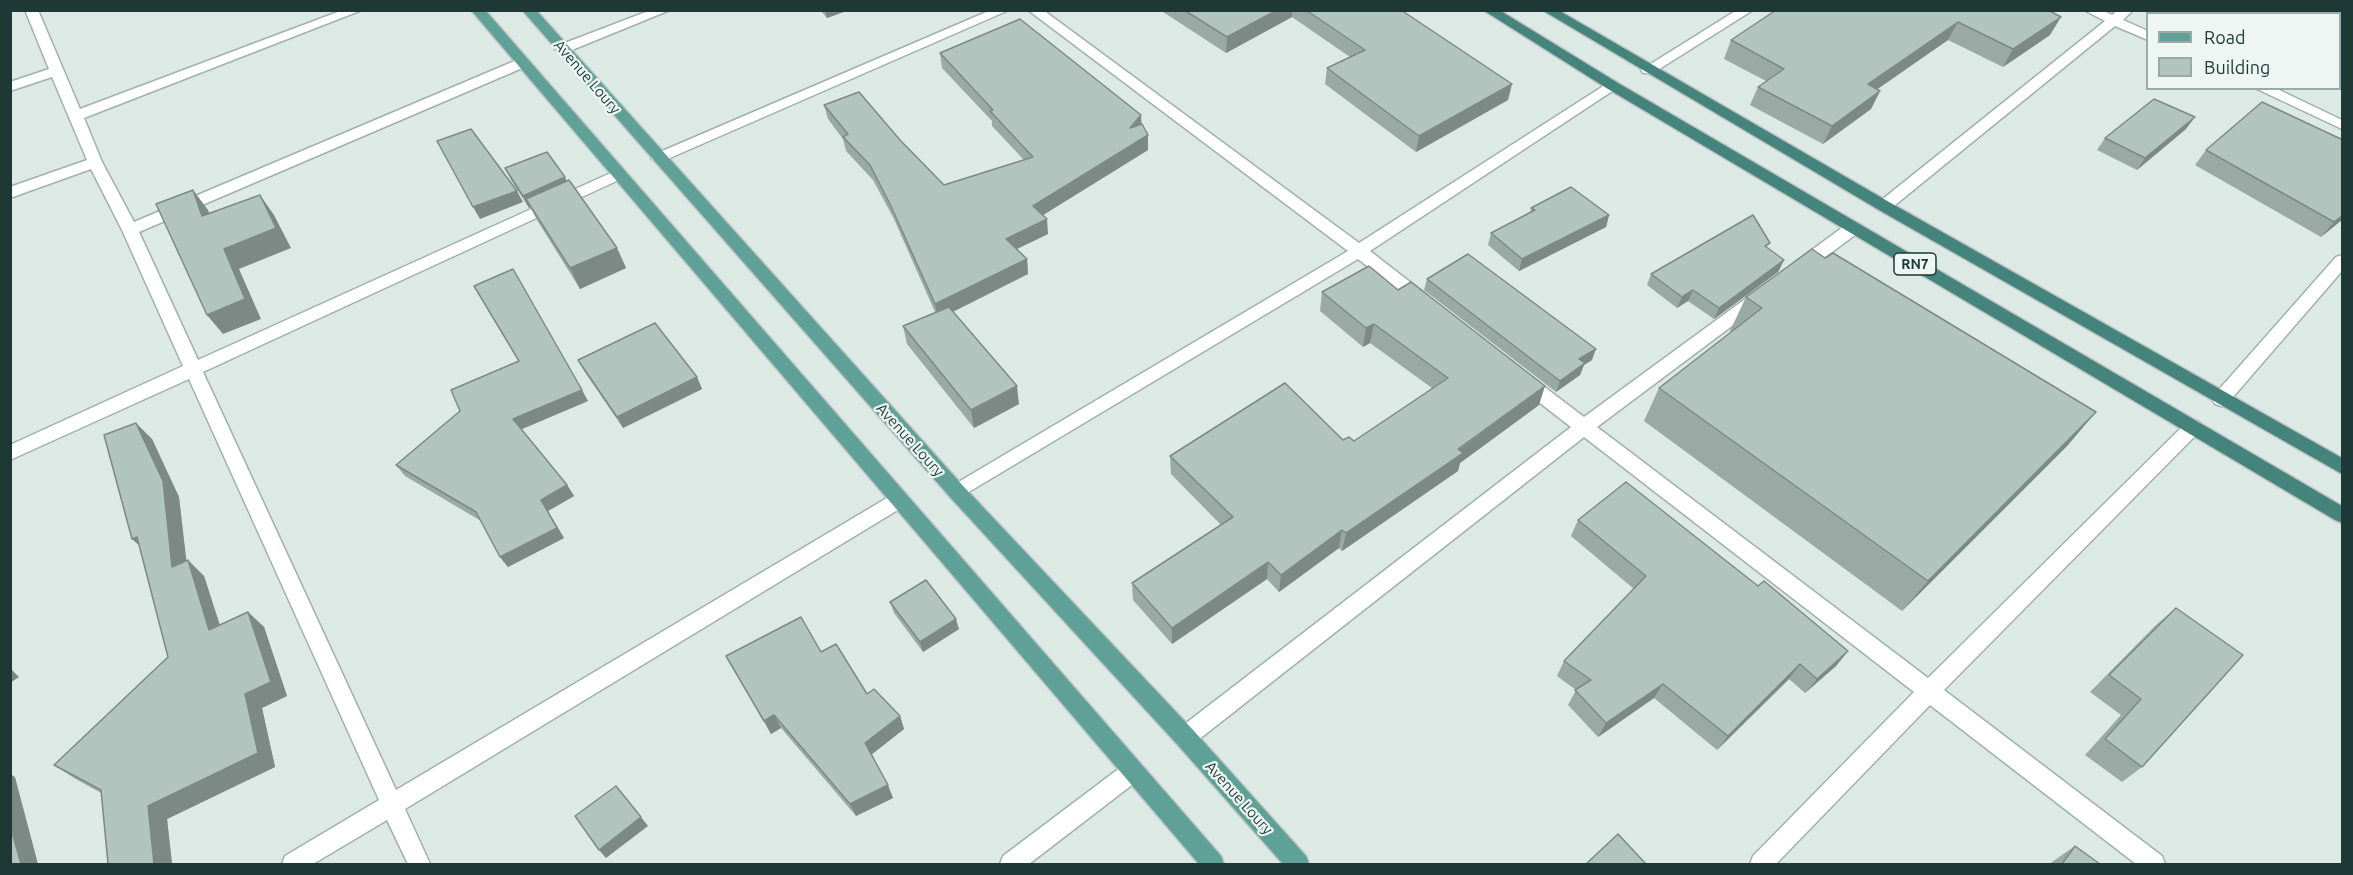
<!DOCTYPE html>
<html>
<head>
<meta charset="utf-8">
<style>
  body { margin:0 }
  #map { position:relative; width:2353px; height:875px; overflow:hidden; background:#dde9e5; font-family:Ubuntu,sans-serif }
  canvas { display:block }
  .frame { position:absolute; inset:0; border:12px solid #1e3935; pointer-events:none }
  .legend { position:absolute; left:2146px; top:12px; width:195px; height:78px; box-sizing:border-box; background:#edf6f2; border:2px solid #9aaaa6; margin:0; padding:8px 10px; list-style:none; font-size:18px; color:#1e3935 }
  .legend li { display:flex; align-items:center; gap:12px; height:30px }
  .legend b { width:30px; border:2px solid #9aaaa6 }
</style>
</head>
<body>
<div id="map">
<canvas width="2353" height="875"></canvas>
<div class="frame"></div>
<ul class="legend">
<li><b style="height:8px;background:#5fa197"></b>Road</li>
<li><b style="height:16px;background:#b2c4be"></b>Building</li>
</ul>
</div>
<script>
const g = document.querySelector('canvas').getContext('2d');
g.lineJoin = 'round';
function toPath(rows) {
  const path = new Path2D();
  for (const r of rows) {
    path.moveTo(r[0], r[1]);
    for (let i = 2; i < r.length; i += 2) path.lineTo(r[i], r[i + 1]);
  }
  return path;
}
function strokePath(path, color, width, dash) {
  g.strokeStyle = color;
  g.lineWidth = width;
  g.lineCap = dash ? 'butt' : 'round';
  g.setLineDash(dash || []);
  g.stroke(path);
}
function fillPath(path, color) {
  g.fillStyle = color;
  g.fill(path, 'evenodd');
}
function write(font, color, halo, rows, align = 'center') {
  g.font = font + ' Ubuntu,sans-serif';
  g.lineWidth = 4.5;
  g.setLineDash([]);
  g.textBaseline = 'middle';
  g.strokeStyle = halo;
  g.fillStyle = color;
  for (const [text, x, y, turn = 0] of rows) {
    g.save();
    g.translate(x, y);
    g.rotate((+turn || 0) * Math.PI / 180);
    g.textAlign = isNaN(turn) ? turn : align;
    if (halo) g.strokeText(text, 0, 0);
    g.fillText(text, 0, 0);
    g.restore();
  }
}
const minor = toPath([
  [25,10,38,10,80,109,343,10,362,10,84,118,102,162,134,222,517,60,527,60,529,63,527,66,139,232,198,360,613,172,623,172,626,175,623,178,203,372,396,790,892,495,899,492,906,495,908,500,906,505,405,809,430,864,408,864,387,820,313,864,282,864,285,856,379,800,189,379,10,460,10,445,183,366,122,230,91,169,10,198,10,187,87,160,52,77,10,91,10,82,49,69,25,10],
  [651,10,670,10,567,52,562,53,555,49,557,46,651,10],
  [991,10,1009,10,663,161,658,163,651,158,653,155,991,10],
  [1028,10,1043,10,1359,243,1608,83,1613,82,1620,86,1370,251,1428,296,1430,300,1428,304,1416,304,1358,259,957,499,950,497,948,492,950,487,1348,251,1028,10],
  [2084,10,2102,10,2112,15,2118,10,2133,10,2123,20,2148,31,2148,40,2115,26,1889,210,1879,210,1876,206,1879,202,2105,21,2084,10],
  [2255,88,2275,88,2342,120,2342,129,2255,88],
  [1853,223,1859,224,1861,228,1859,232,1805,272,1793,272,1791,268,1793,264,1847,224,1853,223],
  [2342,255,2342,271,2227,404,2221,406,2215,404,2212,399,2215,394,2336,257,2342,255],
  [1758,292,1764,294,1766,298,1764,302,1597,427,1928,678,2187,422,2193,420,2199,422,2202,427,2199,432,1944,690,2162,856,2165,864,2136,864,1930,705,1776,864,1750,864,1753,856,1914,692,1584,437,1193,744,1185,747,1177,744,1174,737,1177,730,1571,427,1518,386,1515,381,1518,376,1524,374,1530,376,1584,417,1752,294,1758,292],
  [1133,761,1141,764,1144,771,1141,778,1029,864,1000,864,1003,856,1125,764,1133,761]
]);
const tertiary = toPath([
  [1737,10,1753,10,1653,73,1643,73,1641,70,1737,10]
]);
const primary = toPath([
  [471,10,485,10,1221,856,1224,864,1199,864,471,10],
  [522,10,536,10,964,487,1193,730,1306,856,1309,864,1283,864,1177,744,950,497,522,10]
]);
const trunk = toPath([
  [1483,10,1499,10,1618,83,2342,506,2342,523,2335,520,1608,89,1483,10],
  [1542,10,1558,10,1889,202,2342,458,2342,474,1879,210,1542,10]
]);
const wall = toPath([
  [820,10,849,10,827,18],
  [1160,10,1401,10,1508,100,1416,152,1325,84,1327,68,1350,57,1292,17,1226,53],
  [2048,10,2050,35,2003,67,1948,40,1877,89,1880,91,1871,109,1823,144,1750,105,1758,87,1766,81,1724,59,1731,40],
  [940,53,1142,124,1148,150,1043,215,1048,234,1017,249,1027,259,1028,274,953,312,1019,404,974,428,907,344,903,326,935,312,894,219,873,180,846,151,843,139,828,119,824,105,900,140,944,185,1024,160,992,126,992,121,942,68],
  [2186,129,2137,170,2097,150,2105,138],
  [2206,150,2343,219,2321,237,2195,165],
  [505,168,567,181,617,248,626,268,580,289,537,220,530,207,529,208,511,180],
  [1531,208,1609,215,1606,227,1519,271,1488,245,1491,233,1530,213],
  [1767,248,1784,260,1778,272,1714,319,1688,301,1677,308,1647,285,1651,274],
  [1427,279,1592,360,1584,365,1580,375,1556,392,1424,290],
  [1322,292,1539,405,1460,463,1458,471,1342,551,1339,548,1279,592,1267,579,1172,644,1133,600,1132,583,1221,525,1171,474,1170,456,1343,440,1354,441,1432,388,1370,343,1363,347,1320,311],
  [1746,297,2068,445,1902,611,1644,421,1659,388,1732,332,1730,331],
  [578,360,697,377,702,389,623,428,584,371],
  [588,401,521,429,567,485,574,496,548,511,564,538,508,567,500,557,481,521,405,476,396,465],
  [152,439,179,497,186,561,204,576,220,625,248,612,264,627,287,696,262,708,275,767,167,819,172,864,108,864,101,793,74,778,54,765,168,657,139,545,132,539],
  [1578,520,1758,586,1848,651,1836,666,1805,693,1789,679,1717,750,1654,698,1598,737,1568,705,1576,690,1557,676,1564,661,1634,589,1571,536],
  [890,602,959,629,923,652,894,613],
  [2176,608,2142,767,2122,782,2085,755,2121,715,2090,692,2156,625],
  [821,652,867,694,900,716,904,729,872,754,893,798,856,816,781,728,771,734,726,656],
  [2075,846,2100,864,2050,864,2052,862]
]);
const shadedWall = toPath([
  [825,10,849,10,827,18],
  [1277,10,1292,10,1292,17,1226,53,1227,37],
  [2061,17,2050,35,2003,67,2013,49],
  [1958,22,1948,40,1859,102,1868,84],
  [1512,84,1508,100,1416,152,1419,136],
  [1880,91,1871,109,1823,144,1832,126],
  [1141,115,1142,130,1130,128],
  [2195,117,2186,129,2137,170,2145,158],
  [1148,135,1148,150,1035,220,1033,206],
  [565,177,570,189,526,199,530,207,529,208,523,196],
  [193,190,208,210,218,236,202,216],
  [517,191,523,202,480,219,473,207],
  [260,195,274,215,291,248,239,269,261,319,223,334,207,315,224,249],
  [1609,215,1606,227,1519,271,1522,259],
  [2343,215,2343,219,2321,237,2334,222],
  [1047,219,1048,234,1008,253,1006,239],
  [617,248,626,268,580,289,570,268],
  [1027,259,1028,274,938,319,935,304],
  [1784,260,1778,272,1714,319,1719,308],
  [1693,290,1688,301,1677,308,1682,297],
  [1374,324,1370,343,1363,347,1366,328],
  [1596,349,1592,360,1584,365,1580,375,1556,392,1560,381,1579,359],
  [697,377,702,389,623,428,617,417],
  [1017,386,1019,404,974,428,971,410],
  [1545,386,1539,405,1460,463,1458,471,1342,551,1346,533],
  [582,390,588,401,520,430,513,419],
  [2096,412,2068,445,1902,611,1928,581],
  [136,423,152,439,179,497,189,583,172,567],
  [567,485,574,496,548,511,564,538,508,567,500,557,541,500],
  [1342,530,1339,548,1279,592,1281,575],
  [137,537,149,554,132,539],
  [188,560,204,576,226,645,209,630],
  [1268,562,1267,579,1172,644,1172,628],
  [248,612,264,627,287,696,262,708,275,767,167,819,172,864,154,864,148,806,245,694],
  [956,619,959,629,923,652,920,642],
  [1848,651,1836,666,1805,693,1817,679],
  [1800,664,1789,679,1717,750,1728,736],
  [10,668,19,677,10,683],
  [1663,684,1654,698,1598,737,1606,723],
  [774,715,781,728,771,734,764,721],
  [900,716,904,729,871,755,865,743],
  [10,774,15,777,38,864,21,864,10,825],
  [888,785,893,798,856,816,850,804],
  [641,817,648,826,606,858,599,850]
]);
const building = toPath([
  [1184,10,1277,10,1227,37,1184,10],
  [1306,10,1401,10,1512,84,1419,136,1327,68,1365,50,1306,10],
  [1776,10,2048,10,2061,17,2013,49,1958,22,1868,84,1880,91,1832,126,1758,87,1784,69,1731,40,1776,10],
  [1020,19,1141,115,1130,128,1142,124,1148,135,1033,206,1047,219,1006,239,1027,259,935,304,890,204,870,165,843,137,848,134,824,105,859,92,900,140,944,185,1033,157,990,111,993,110,940,53,1020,19],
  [2154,99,2195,117,2145,158,2105,138,2154,99],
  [2262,102,2343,140,2343,215,2334,222,2206,150,2262,102],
  [471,129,517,191,473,207,437,141,471,129],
  [547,152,565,177,523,196,505,168,547,152],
  [569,180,617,248,570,268,526,199,569,180],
  [1571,187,1609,215,1522,259,1491,233,1535,210,1531,208,1571,187],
  [193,190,202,216,260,195,276,228,224,249,245,299,207,315,156,204,193,190],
  [1753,215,1770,243,1765,246,1784,260,1719,308,1693,290,1682,297,1651,274,1753,215],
  [1812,249,1825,258,1833,253,2096,412,1928,581,1659,388,1762,308,1746,297,1812,249],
  [1468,254,1596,349,1579,359,1585,363,1560,381,1427,279,1468,254],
  [1369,266,1398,290,1411,282,1545,386,1458,449,1463,453,1346,533,1342,530,1281,575,1268,562,1172,628,1132,583,1233,517,1170,456,1285,383,1343,440,1349,437,1354,441,1448,378,1374,324,1366,328,1322,292,1369,266],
  [513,269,582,390,513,419,567,485,541,500,557,528,500,557,476,512,396,465,460,411,451,390,519,361,474,286,513,269],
  [949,307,1017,386,971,410,903,326,949,307],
  [655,323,697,377,617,417,578,360,655,323],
  [136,423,163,481,172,567,188,560,209,630,248,612,271,682,245,694,258,753,148,806,154,864,108,864,101,790,54,765,168,657,137,537,132,539,104,435,136,423],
  [1626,482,1758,586,1764,581,1848,651,1817,679,1800,664,1728,736,1663,684,1606,723,1575,690,1591,680,1564,661,1646,576,1578,520,1626,482],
  [926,580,956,619,920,642,890,602,926,580],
  [2176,608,2243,655,2142,767,2105,739,2141,699,2109,675,2176,608],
  [801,617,821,652,836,644,867,694,874,689,900,716,865,743,888,785,850,804,774,715,764,721,726,656,801,617],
  [616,786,641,817,599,850,575,816,616,786],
  [10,825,21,864,10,864,10,825],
  [1618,834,1646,864,1586,864,1618,834],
  [2075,846,2100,864,2062,864,2075,846]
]);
const shields = [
  [1915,264,42]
];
const shieldNames = [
  ["RN7",1915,264]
];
const streetNames = [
  ["Avenue Loury",587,77,49],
  ["Avenue Loury",910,440,48],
  ["Avenue Loury",1239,798,48]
];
strokePath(minor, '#a0b1ad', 3);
strokePath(tertiary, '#a0b1ad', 3);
strokePath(primary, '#bcc4c2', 3);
strokePath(trunk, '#bcc4c2', 3);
fillPath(minor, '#fff');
fillPath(tertiary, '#fff');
fillPath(primary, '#5fa197');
fillPath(trunk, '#44847c');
fillPath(wall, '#99a9a3');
fillPath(shadedWall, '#7d8985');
fillPath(building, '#b2c4be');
strokePath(building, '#7d8985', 1.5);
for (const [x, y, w] of shields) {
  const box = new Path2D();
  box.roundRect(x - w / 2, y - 11, w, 22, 4.5);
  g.fillStyle = '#edf6f2';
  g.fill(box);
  strokePath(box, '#1e3935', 1.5);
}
write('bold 14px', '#1e3935', null, shieldNames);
write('15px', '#1e3935', '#edf6f2', streetNames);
</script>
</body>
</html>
